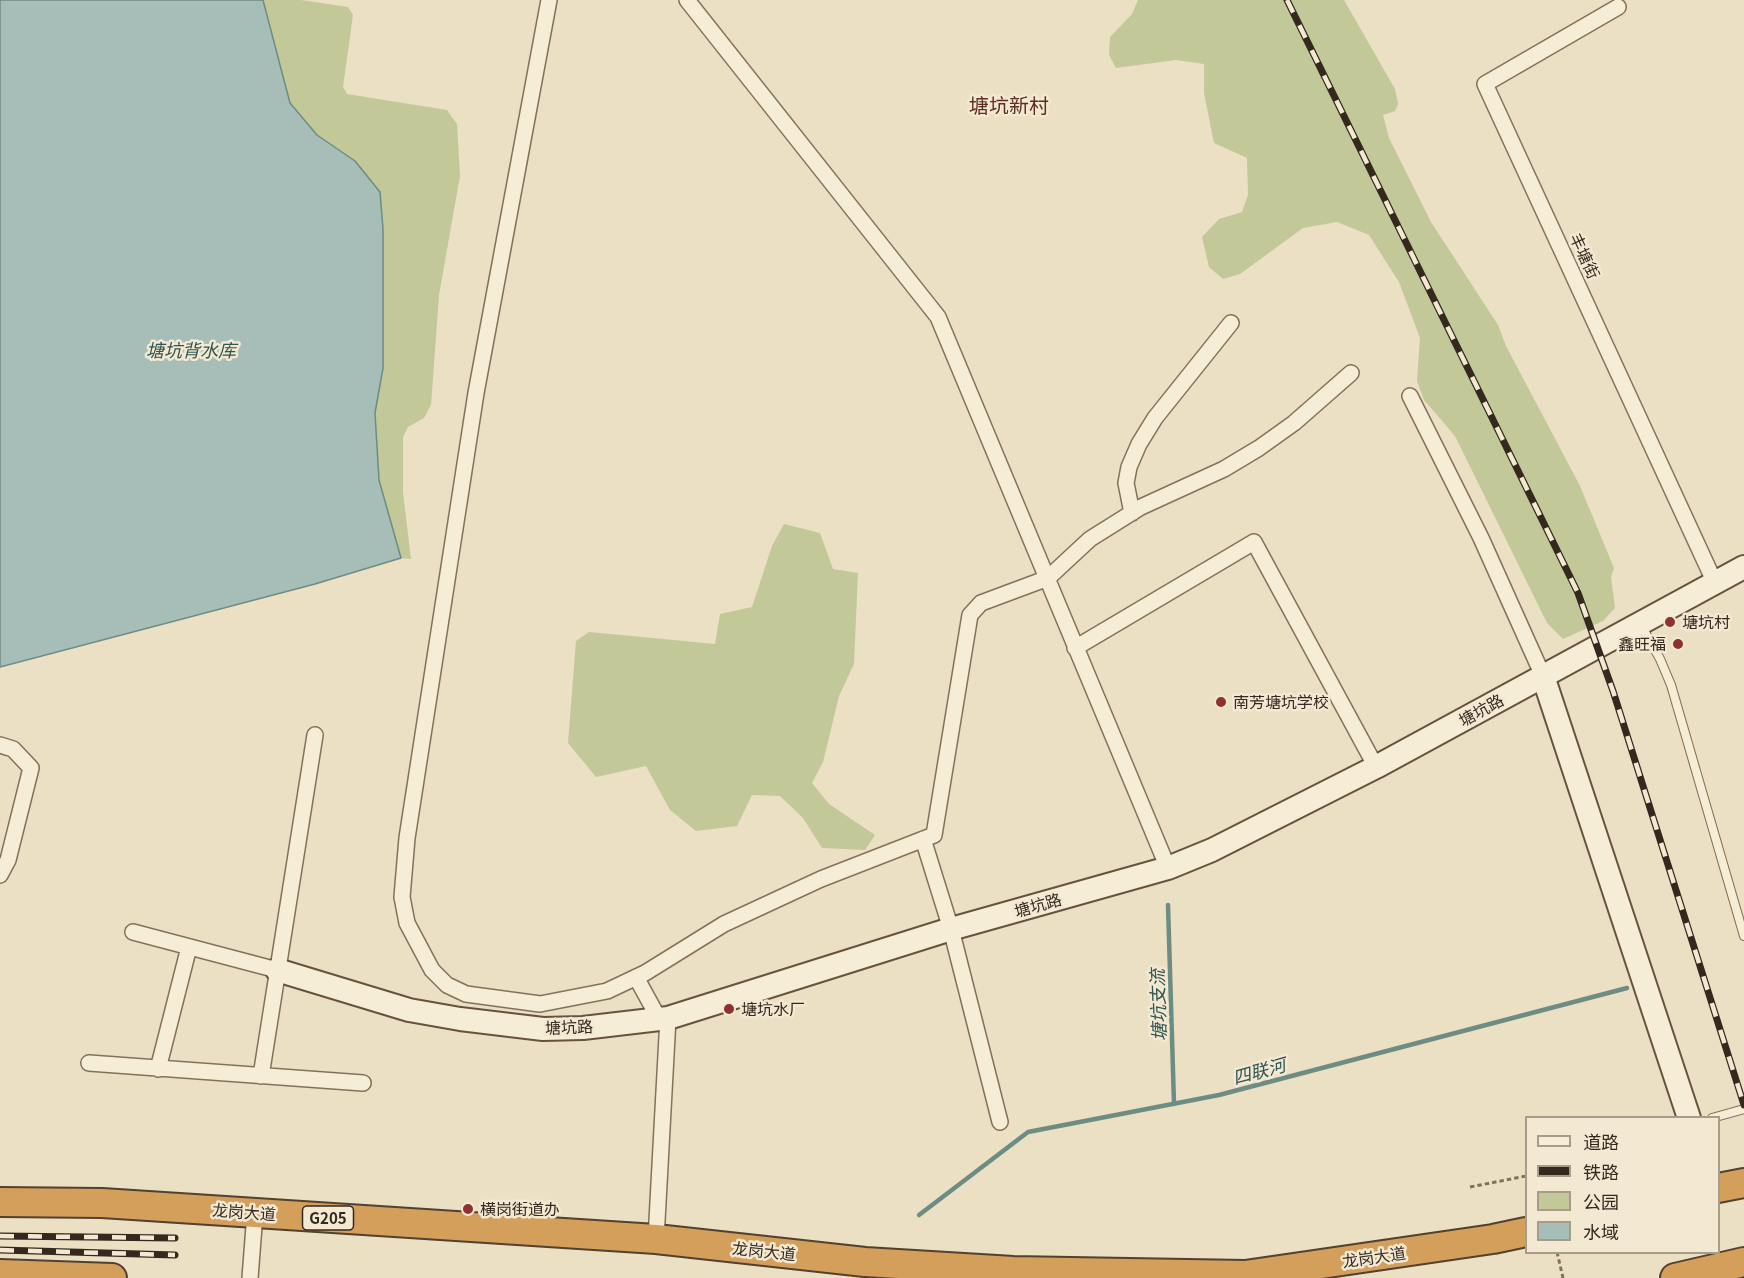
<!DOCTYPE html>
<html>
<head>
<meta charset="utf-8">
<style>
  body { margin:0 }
  #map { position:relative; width:1744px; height:1278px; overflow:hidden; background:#ebdfc4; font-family:Georgia,"Noto Sans SC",serif }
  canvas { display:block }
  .legend { position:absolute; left:1525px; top:1116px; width:195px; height:138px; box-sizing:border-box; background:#f3e9d3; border:2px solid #a79c8b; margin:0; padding:8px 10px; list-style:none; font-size:18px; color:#35291f }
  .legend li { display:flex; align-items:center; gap:12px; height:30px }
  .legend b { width:30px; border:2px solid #a79c8b }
</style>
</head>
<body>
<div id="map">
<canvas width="1744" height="1278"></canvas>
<ul class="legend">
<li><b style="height:8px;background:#f6edd7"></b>道路</li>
<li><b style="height:8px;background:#35291f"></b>铁路</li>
<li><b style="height:16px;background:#c3c899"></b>公园</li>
<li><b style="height:16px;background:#a6beb7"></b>水域</li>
</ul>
</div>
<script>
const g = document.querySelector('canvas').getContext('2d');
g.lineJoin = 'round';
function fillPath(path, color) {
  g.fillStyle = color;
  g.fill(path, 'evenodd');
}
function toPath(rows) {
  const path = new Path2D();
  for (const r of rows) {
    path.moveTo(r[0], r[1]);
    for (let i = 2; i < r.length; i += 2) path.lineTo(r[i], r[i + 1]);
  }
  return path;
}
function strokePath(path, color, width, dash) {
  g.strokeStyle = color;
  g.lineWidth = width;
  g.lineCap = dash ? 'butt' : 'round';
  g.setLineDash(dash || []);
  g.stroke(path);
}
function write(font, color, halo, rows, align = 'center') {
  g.font = font + ' Georgia,"Noto Sans SC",serif';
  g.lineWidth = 5;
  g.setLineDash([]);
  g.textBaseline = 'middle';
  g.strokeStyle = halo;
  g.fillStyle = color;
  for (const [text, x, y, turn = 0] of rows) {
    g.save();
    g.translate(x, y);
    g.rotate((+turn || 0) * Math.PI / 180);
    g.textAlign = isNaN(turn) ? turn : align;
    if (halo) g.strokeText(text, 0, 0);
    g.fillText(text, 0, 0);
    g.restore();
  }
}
const green = toPath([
  [263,0,301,0,348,7,353,15,343,87,347,94,447,110,457,124,460,176,439,295,431,405,424,418,408,427,403,437,403,493,411,559,401,558,379,480,375,413,383,368,382,299,355,161,317,135,290,103],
  [1138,0,1344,0,1395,89,1398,104,1395,111,1383,115,1389,138,1431,222,1498,325,1506,346,1580,486,1614,568,1611,577,1615,608,1603,621,1563,639,1547,623,1455,436,1424,400,1417,381,1420,338,1399,282,1369,235,1337,222,1303,228,1240,274,1223,279,1209,267,1202,237,1219,219,1242,212,1248,195,1247,158,1214,143,1204,93,1204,64,1176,60,1116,68,1109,55,1110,37,1132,14],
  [784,524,820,533,833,569,858,573,854,664,839,696,823,762,812,783,829,804,875,835,865,850,822,848,803,818,780,796,752,795,737,826,696,831,670,810,646,766,596,777,568,743,576,641,589,632,715,644,720,614,752,607,772,546]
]);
const water = toPath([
  [0,0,263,0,290,103,317,135,355,161,380,192,383,229,383,368,375,413,379,480,401,558,315,584,0,667,0,0]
]);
const stream = toPath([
  [1168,905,1174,1104],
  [919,1215,1028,1132,1219,1095,1627,988]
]);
const path = toPath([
  [1470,1187,1526,1176],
  [1557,1252,1563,1278]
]);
const lane = toPath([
  [1641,625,1660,659,1671,685,1744,936],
  [1712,1118,1744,1109]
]);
const street = toPath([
  [549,0,476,393,407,838,402,897,407,923,432,970,447,985,466,994,540,1004,607,991,645,973,724,924,821,879,934,835,970,615,981,603,1048,578,1090,539,1141,507,1224,469,1259,448,1294,423,1351,373],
  [687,0,938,317,1168,868],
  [1618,7,1485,84,1715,583],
  [1410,396,1481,538,1543,676],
  [1132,513,1126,483,1129,467,1139,444,1155,418,1231,323],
  [1075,648,1254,542,1376,767],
  [0,745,13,749,31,768,8,860,0,875],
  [923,839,951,929,1000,1122],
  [133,932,277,970],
  [636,977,659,1019],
  [89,1063,363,1083],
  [158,1069,189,947],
  [261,1076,315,735],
  [656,1239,668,1018],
  [250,1278,255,1213]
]);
const secondary = toPath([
  [1543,676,1689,1118],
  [277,970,409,1010,460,1019,543,1029,583,1028,668,1018,951,929,1168,868,1212,850,1376,767,1744,567]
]);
const highway = toPath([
  [1718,1188,1744,1183],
  [0,1202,102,1203,656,1239,865,1262,1013,1271,1245,1275,1493,1239,1526,1232],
  [0,1274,112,1278],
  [1675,1278,1744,1262]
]);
const rail = toPath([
  [1287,0,1578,593,1613,691,1744,1105],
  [0,1236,175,1238],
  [0,1250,175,1255]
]);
const markers = [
  [1670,622,6,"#8f3032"],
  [1678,644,6,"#8f3032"],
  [1221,702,6,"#8f3032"],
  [729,1009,6,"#8f3032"],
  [468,1209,6,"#8f3032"]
];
const shields = [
  [328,1218,51]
];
const shieldNames = [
  ["G205",328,1218]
];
const streetNames = [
  ["丰塘街",1585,256,65],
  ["塘坑路",1481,710,-29],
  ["塘坑路",1038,905,-16],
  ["塘坑路",569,1027,-2],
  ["龙岗大道",244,1212,4],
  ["龙岗大道",764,1251,6],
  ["龙岗大道",1374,1257,-8]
];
const poiNames = [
  ["塘坑村",1682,622],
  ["鑫旺福",1666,644,"right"],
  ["南芳塘坑学校",1233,702],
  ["塘坑水厂",741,1009],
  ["横岗街道办",480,1209]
];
const waterNames = [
  ["塘坑背水库",191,350],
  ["塘坑支流",1158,1005,-92],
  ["四联河",1259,1071,-15]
];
const quarterNames = [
  ["塘坑新村",1009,105]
];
fillPath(green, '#c3c899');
fillPath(water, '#a6beb7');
strokePath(water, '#6d8c84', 1.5);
strokePath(stream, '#6d8c84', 4.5);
strokePath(lane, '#84715c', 10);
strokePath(street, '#84715c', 18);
strokePath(secondary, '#66523f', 26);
strokePath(highway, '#524030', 32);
strokePath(path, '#84715c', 3, [4.5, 3]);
strokePath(lane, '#f6edd7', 8);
strokePath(street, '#f6edd7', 15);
strokePath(secondary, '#f6edd7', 22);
strokePath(highway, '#d49e5b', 28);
strokePath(rail, '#35291f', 7);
strokePath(rail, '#f3e9d3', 4.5, [14]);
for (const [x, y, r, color] of markers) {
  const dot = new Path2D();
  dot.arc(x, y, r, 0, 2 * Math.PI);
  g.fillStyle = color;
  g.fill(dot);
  strokePath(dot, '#f3e9d3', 2);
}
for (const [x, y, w] of shields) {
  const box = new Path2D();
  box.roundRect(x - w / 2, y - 12, w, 24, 4.5);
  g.fillStyle = '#f3e9d3';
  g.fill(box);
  strokePath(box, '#35291f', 1.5);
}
write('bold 15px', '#35291f', null, shieldNames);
write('16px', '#35291f', '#f3e9d3', streetNames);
write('16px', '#35291f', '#f3e9d3', poiNames, 'left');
write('italic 18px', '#2f5451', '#f3e9d3', waterNames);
write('20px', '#5f2d21', '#f3e9d3', quarterNames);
</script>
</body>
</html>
